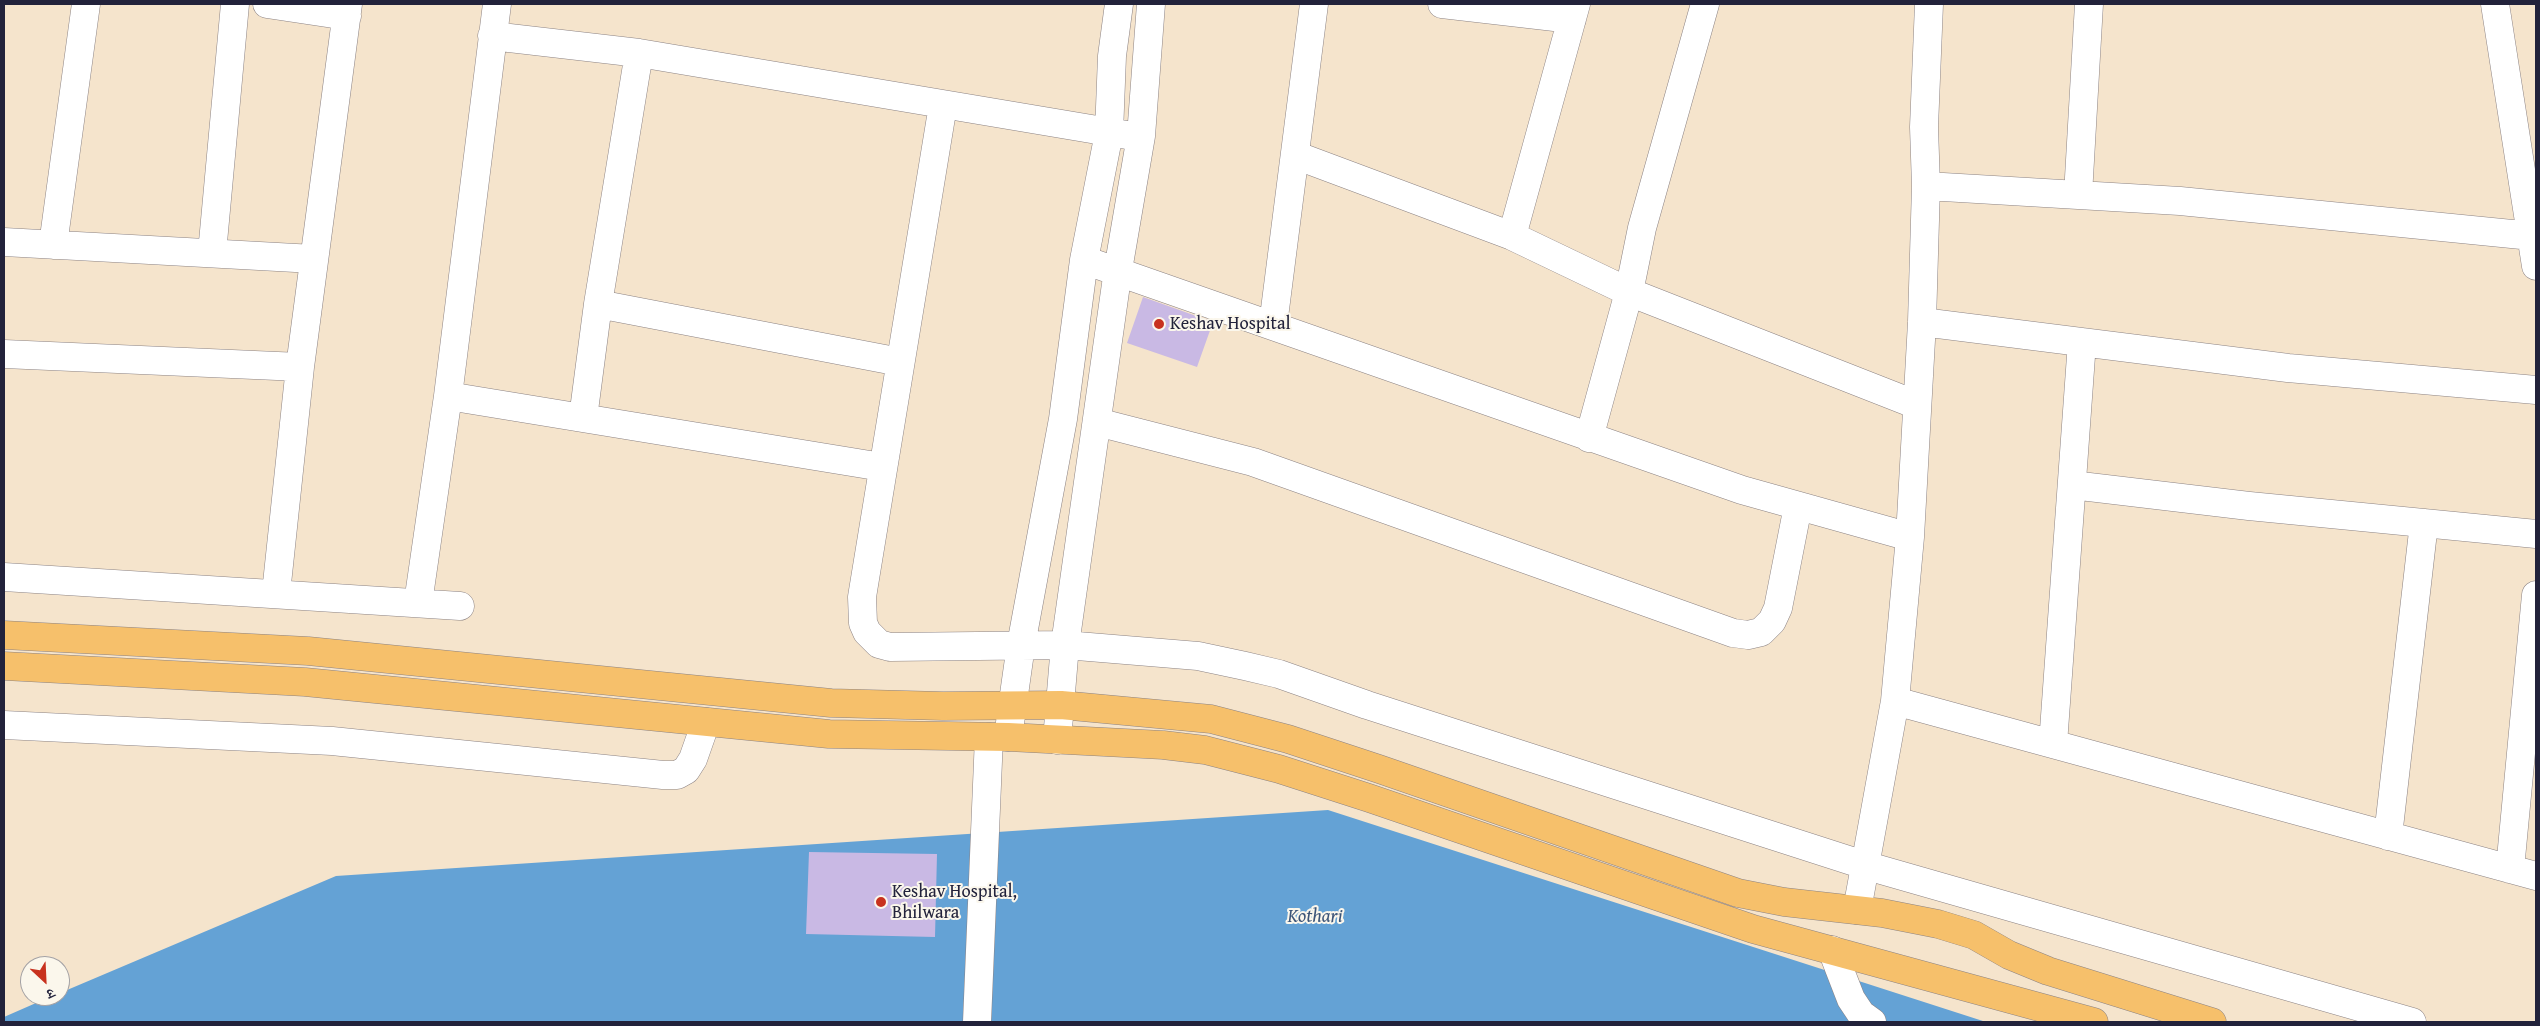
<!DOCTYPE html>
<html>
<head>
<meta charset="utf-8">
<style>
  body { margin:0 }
  #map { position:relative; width:2540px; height:1026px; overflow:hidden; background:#f5e4cc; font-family:"Gentium Book Plus","Noto Serif Devanagari",serif }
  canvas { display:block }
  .frame { position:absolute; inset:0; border:5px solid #22223b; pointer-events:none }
  .north { position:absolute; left:20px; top:956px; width:50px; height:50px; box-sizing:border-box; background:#fbf7ec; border:1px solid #a4a2a5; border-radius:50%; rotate:155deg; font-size:14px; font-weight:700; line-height:20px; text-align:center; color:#22223b }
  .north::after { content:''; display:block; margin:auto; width:18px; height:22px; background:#c8321e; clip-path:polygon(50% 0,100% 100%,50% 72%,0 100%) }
</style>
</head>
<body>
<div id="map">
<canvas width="2540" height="1026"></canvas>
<div class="frame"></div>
<div class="north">उ</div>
</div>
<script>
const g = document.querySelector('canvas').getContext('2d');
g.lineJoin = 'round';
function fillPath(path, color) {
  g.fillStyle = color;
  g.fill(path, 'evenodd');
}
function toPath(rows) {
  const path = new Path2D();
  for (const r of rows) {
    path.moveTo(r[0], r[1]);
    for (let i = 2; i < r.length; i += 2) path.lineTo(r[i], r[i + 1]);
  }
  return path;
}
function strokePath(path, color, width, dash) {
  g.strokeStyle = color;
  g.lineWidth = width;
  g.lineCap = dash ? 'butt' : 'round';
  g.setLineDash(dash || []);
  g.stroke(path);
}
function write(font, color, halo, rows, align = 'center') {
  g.font = font + ' "Gentium Book Plus",serif';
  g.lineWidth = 4;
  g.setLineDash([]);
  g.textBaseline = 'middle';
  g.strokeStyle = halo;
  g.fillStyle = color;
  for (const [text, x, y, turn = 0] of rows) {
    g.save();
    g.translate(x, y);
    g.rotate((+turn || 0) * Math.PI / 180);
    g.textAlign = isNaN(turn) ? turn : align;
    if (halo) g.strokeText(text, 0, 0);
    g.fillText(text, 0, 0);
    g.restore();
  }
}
const water = toPath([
  [1328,810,1986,1022,4,1022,4,1017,52,996,60,996,60,993,336,876]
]);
const building = toPath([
  [1143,297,1213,322,1197,367,1127,343],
  [809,852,937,854,935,937,806,934]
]);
const minor = toPath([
  [267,4,347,16],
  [1442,4,1572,19],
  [2495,4,2536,266],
  [492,36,639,53,1127,135],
  [943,105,862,597,863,623,867,632,879,644,890,647,1065,645,1198,656,1245,666,1279,674,1367,705,1864,865,2412,1022],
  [1295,155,1512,236,1629,292,1917,405],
  [1926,186,2180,201,2532,236],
  [2078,195,2089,4],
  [1512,236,1576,4],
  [4,242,314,259],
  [53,245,86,4],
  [212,253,235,4],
  [1084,260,1742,490,1910,537],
  [598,304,900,362],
  [1922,322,2288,368,2536,390],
  [1273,325,1314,4],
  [4,354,300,367],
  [448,396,882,467],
  [583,418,598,304,639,53],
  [1097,422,1253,462,1733,633,1748,635,1761,632,1772,621,1778,608,1798,506],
  [1589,438,1629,292,1642,228,1705,4],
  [2072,485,2249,506,2536,534],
  [4,577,460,606],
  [276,593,300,367,348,4],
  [418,603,448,396,497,4],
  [1895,701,2536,876],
  [4,725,332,741,663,775,677,775,686,770,693,759,706,722],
  [1008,737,1021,645,1063,419,1084,260,1109,133,1112,56,1119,4],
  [1057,740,1065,645,1118,270,1141,136,1151,4],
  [2053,744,2082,342],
  [2388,836,2424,523],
  [2510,869,2536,595],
  [1857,910,1895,701,1910,537,1922,322,1926,186,1924,127,1929,4],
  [1832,950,1851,999,1861,1014,1872,1022],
  [977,1022,989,737]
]);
const major = toPath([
  [4,635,308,651,831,703,943,706,1061,705,1211,719,1288,739,1379,769,1738,893,1784,902,1882,913,1938,924,1974,935,2009,955,2048,971,2212,1022],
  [4,666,305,682,829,734,1008,737,1163,745,1205,750,1279,769,1369,798,1753,929,2094,1022]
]);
const markers = [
  [1159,324,6,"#c8321e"],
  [881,902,6,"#c8321e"]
];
const poiNames = [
  ["Keshav Hospital",1170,324],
  ["Keshav Hospital,",892,892],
  ["Bhilwara",892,913]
];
const waterNames = [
  ["Kothari",1315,917]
];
fillPath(water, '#64a2d5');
fillPath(building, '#c9b9e4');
strokePath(minor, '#8c8384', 29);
strokePath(major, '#8c8384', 29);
strokePath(minor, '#fff', 28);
strokePath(major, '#f6c06b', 28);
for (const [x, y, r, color] of markers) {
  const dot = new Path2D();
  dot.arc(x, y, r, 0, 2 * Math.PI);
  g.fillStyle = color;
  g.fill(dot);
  strokePath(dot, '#fbf7ec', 2);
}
write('18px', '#22223b', '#fbf7ec', poiNames, 'left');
write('italic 19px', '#3c5579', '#fbf7ec', waterNames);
</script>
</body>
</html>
